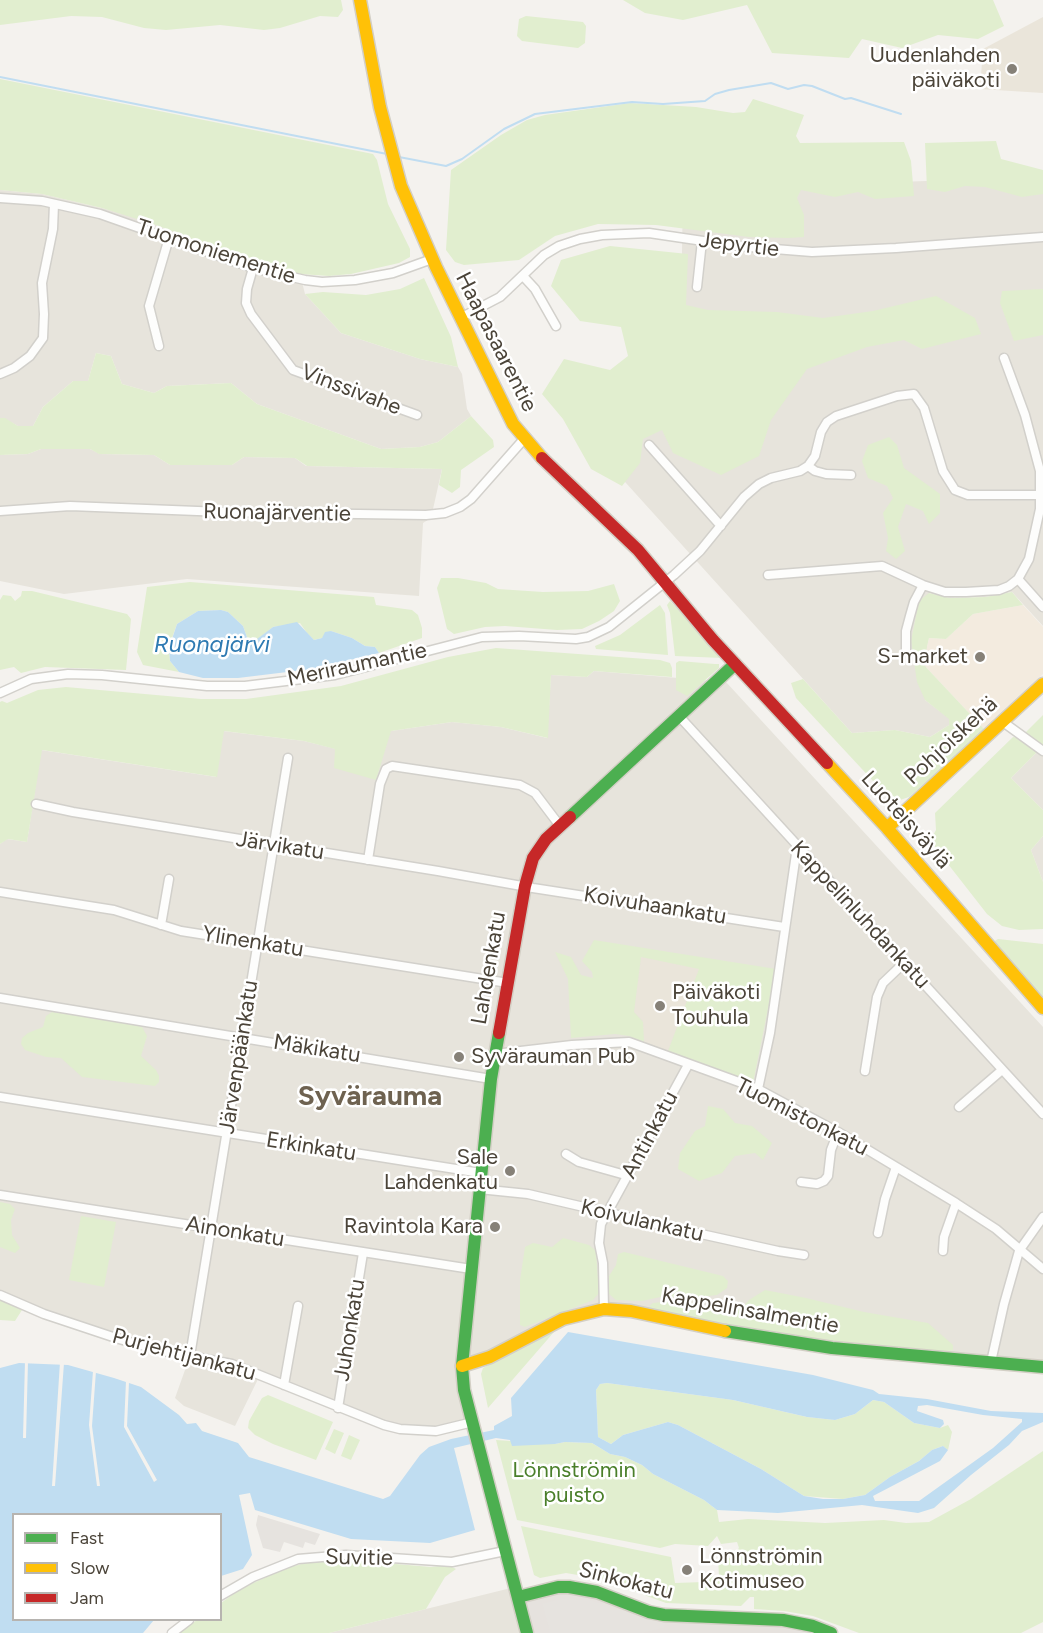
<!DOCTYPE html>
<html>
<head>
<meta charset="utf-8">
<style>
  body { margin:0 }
  #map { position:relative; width:1043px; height:1633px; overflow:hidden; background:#f4f2ee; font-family:Figtree,sans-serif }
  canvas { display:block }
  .legend { position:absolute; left:12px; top:1513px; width:210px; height:108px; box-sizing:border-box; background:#fff; border:2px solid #b7b4b0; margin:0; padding:8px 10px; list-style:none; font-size:18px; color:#4b4439 }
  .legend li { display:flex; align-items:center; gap:12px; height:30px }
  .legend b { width:30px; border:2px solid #b7b4b0 }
</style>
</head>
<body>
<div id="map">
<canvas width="1043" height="1633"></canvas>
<ul class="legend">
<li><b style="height:8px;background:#4caf50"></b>Fast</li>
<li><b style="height:8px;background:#ffc107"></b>Slow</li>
<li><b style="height:8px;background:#c62828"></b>Jam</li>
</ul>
</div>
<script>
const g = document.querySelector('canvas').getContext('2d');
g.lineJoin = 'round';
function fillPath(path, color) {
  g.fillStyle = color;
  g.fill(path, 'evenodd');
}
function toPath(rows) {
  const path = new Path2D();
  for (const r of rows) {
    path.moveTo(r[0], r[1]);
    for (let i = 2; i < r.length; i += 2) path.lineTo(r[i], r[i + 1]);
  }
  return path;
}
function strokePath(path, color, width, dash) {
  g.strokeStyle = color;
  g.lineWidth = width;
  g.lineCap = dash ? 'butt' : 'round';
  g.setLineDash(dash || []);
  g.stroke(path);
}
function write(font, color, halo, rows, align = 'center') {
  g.font = font + ' Figtree,sans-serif';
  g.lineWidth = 5;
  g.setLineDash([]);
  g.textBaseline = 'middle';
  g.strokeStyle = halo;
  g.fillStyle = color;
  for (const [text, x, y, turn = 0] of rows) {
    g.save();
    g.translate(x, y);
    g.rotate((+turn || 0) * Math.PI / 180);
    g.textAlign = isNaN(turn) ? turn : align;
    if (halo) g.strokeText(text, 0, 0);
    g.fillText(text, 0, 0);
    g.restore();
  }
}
const residential = toPath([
  [1034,177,1043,180,1043,626,1012,592,985,597,950,598,929,593,925,700,949,718,949,725,930,737,895,730,852,733,607,462,681,314,683,190],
  [0,190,42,194,102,208,131,216,277,269,300,274,305,294,341,333,420,359,458,367,462,374,467,409,471,416,438,442,420,447,381,449,257,404,231,383,167,386,154,393,122,384,111,356,96,353,88,381,73,381,43,407,33,426,18,426,5,419,0,418],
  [41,449,90,449,100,454,154,455,170,465,232,465,244,457,295,458,306,466,442,469,431,518,423,523,419,596,187,579,64,594,0,581,0,455,28,454],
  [594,671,726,682,1043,1027,1043,1367,832,1348,631,1311,587,1312,462,1366,473,1422,449,1429,400,1429,260,1375,235,1426,184,1406,175,1398,190,1356,158,1350,0,1295,0,844,7,839,27,842,41,750,216,777,223,731,304,741,336,749,391,731,452,722,501,727,547,738,551,675,587,677],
  [1043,746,1043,810,1011,778],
  [1043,836,1043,882,1031,850],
  [515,1587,527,1633,329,1633,426,1609]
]);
const commercial = toPath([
  [1023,605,1043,627,1043,674,985,730,923,664,929,638,946,639,973,614]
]);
const industrial = toPath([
  [558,1587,649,1612,754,1618,831,1633,527,1633,518,1597]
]);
const education = toPath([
  [1043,17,1043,93,980,89,983,49],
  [641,957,700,969,668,1051,644,1042,643,1022,634,1012]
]);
const green = toPath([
  [0,0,341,0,343,10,338,17,320,16,280,28,264,30,220,25,166,30,144,28,102,17,71,16,0,25],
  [623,0,993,0,1004,26,978,39,938,35,902,48,862,39,849,58,772,53,747,5,683,20,645,13],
  [526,16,583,22,586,26,585,43,578,48,522,41,517,36,519,19],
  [0,79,373,154,377,160,388,204,410,249,410,257,399,263,351,274,329,276,300,274,255,263,156,225,102,208,42,194,0,190],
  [753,99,804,115,796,136,800,143,904,142,911,161,914,196,875,199,858,192,835,197,801,190,797,198,804,215,804,237,788,238,749,237,656,225,598,224,555,236,519,260,464,265,455,262,446,250,451,170,501,135,527,120,545,115,630,103,696,107,733,113,745,112],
  [996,141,1001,159,1043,170,1043,194,1022,197,985,187,965,186,945,192,927,189,925,143],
  [610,246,688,254,686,305,708,310,777,312,823,318,873,311,936,296,975,318,981,334,922,349,904,340,867,347,807,369,771,420,759,456,721,475,673,453,662,430,643,439,640,463,622,486,591,469,563,419,542,394,564,359,610,370,628,356,621,327,580,321,551,286,561,260],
  [424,278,451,337,458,367,420,359,341,333,305,294,323,292,366,295,400,289],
  [1043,289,1043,335,1014,341,1000,303,1002,291],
  [96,353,111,356,122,384,154,393,167,386,231,383,257,404,381,449,420,447,438,442,471,416,493,440,494,447,461,470,460,487,452,493,439,485,442,469,307,466,295,458,244,457,232,465,170,465,154,455,99,454,90,449,41,449,28,454,0,455,0,418,5,418,18,426,33,426,43,407,73,381,88,381],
  [889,437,897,445,904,468,940,494,940,513,929,524,923,511,906,504,898,527,905,551,896,559,886,551,888,538,883,513,893,498,887,486,868,478,862,461,868,445],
  [441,578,458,578,486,583,498,589,543,592,588,591,614,584,620,601,614,611,599,621,582,629,557,630,505,626,485,627,454,634,447,629,437,588],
  [190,582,374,597,376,605,412,610,418,615,422,628,422,638,379,653,375,647,365,646,352,638,331,631,322,638,314,640,307,633,300,623,273,627,254,642,248,640,243,626,228,612,221,610,198,611,177,624,172,638,169,648,170,661,179,672,143,665,137,652,147,587],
  [22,591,32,591,127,614,131,619,126,670,45,667,21,673,14,667,0,670,0,600,3,595,11,596,15,601,21,596],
  [1012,592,1023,605,973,614,946,639,929,638,923,664,985,730,909,797,897,801,887,796,796,698,791,683,803,679,852,733,895,730,930,737,949,725,949,719,925,700,917,682,911,641,919,601,929,593,950,598,985,597],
  [670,601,722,656,722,658,675,656,670,613,667,605],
  [660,605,665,613,668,655,596,649,595,646,620,635],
  [496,648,660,660,670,663,672,668,672,677,594,671,587,677,551,675,548,738,501,727,452,722,391,731,376,780,334,768,335,749,304,741,224,731,217,777,42,750,27,842,8,839,0,844,0,702,2,701,7,703,38,690,66,687,201,699,246,699,341,686,448,657],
  [679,661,715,664,719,664,719,668,687,696,676,690,676,663],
  [1043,715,1043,746,1011,778,1043,810,1043,836,1031,850,1043,882,1043,929,1019,930,1002,926,987,914,930,841,936,830,935,813,1013,737,1020,738],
  [998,939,1043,944,1043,999,993,942],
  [594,940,776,969,753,1083,668,1051,699,969,641,957,634,1012,643,1022,644,1042,629,1036,615,1034,571,1038,568,979,555,952,571,957,581,975,593,978,592,972,582,961],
  [52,1012,119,1021,142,1027,147,1036,141,1056,156,1070,159,1076,159,1082,155,1086,82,1077,61,1058,46,1057,25,1050,21,1044,22,1038,28,1033,43,1027,46,1016],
  [708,1106,723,1109,735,1123,752,1126,772,1143,763,1160,755,1153,735,1156,722,1173,699,1181,678,1169,680,1153,695,1131,705,1126],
  [0,1202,10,1204,15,1209,11,1220,12,1235,20,1248,15,1253,0,1247],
  [81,1216,116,1222,104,1287,69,1280],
  [563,1238,589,1245,596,1251,599,1293,593,1300,525,1327,520,1325,520,1280,525,1247,533,1243,552,1247],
  [624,1252,723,1276,728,1281,727,1288,717,1295,708,1296,702,1299,665,1296,642,1301,616,1300,609,1294,609,1276,616,1265,618,1254],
  [765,1290,806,1298,864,1312,928,1323,953,1345,953,1350,945,1352,926,1351,792,1337,674,1315,652,1309,649,1306,653,1303,670,1301,693,1303,705,1309,723,1314,743,1307,749,1300],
  [0,1300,22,1310,15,1321,0,1320],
  [552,1330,554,1332,488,1408,481,1374,483,1368],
  [607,1383,733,1400,807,1417,835,1420,855,1414,873,1400,884,1402,914,1423,940,1428,948,1425,952,1432,948,1450,943,1446,932,1450,919,1461,890,1477,865,1495,843,1499,804,1496,761,1469,678,1425,668,1422,623,1435,611,1444,598,1437,596,1390,600,1384],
  [268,1395,333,1422,316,1460,273,1444,255,1435,248,1428,249,1421,262,1398],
  [334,1429,344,1433,335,1454,325,1449],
  [349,1435,360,1440,351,1460,341,1456],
  [496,1440,555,1444,565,1442,592,1443,610,1454,625,1457,642,1465,653,1474,704,1500,717,1510,719,1522,748,1519,825,1523,884,1520,906,1523,929,1522,971,1499,1043,1451,1043,1622,1021,1633,859,1633,813,1616,784,1611,754,1609,754,1597,750,1597,741,1606,666,1603,617,1585,613,1576,601,1579,566,1573,540,1578,534,1575,521,1526,671,1557,675,1583,704,1582,703,1577,719,1576,718,1559,730,1558,739,1548,737,1542,721,1544,717,1536,708,1546,675,1544,660,1548,517,1520],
  [361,1561,431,1567,448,1565,456,1569,445,1577,426,1609,329,1633,179,1633,197,1620,220,1620,221,1603,240,1589,286,1568,309,1562]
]);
const parking = toPath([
  [258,1515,320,1534,315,1545,305,1542,303,1548,284,1542,280,1552,263,1548,256,1525],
  [562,1599,589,1600,646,1618,665,1622,664,1628,640,1633,550,1633,542,1604]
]);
const water = toPath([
  [221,610,228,612,243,626,248,640,253,642,273,627,297,622,314,640,322,638,325,632,331,631,352,638,365,646,375,647,379,653,312,669,238,678,203,678,179,672,170,661,169,648,177,624,198,611],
  [568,1332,813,1375,873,1390,879,1394,927,1399,991,1411,1043,1413,1043,1422,1022,1431,1009,1445,971,1475,934,1508,918,1513,862,1505,778,1513,717,1510,704,1500,653,1474,642,1465,625,1457,610,1454,592,1443,565,1442,555,1444,512,1446,510,1440,496,1438,454,1448,475,1530,430,1543,351,1539,255,1510,250,1493,239,1495,252,1555,243,1569,221,1576,220,1514,14,1514,14,1620,154,1620,143,1633,0,1633,0,1368,19,1363,68,1365,114,1378,141,1387,179,1415,187,1424,196,1423,202,1431,238,1443,249,1457,383,1499,390,1496,420,1455,429,1447,451,1439,494,1430,494,1426,512,1416,511,1398],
  [607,1383,733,1400,807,1417,835,1420,855,1414,873,1400,884,1402,914,1423,940,1428,944,1424,943,1420,917,1411,918,1406,927,1405,983,1415,1022,1419,1022,1422,993,1448,919,1501,875,1501,873,1496,940,1461,948,1450,943,1446,932,1450,919,1461,890,1477,865,1495,843,1499,823,1499,804,1496,761,1469,678,1425,668,1422,623,1435,611,1444,598,1437,596,1390,600,1384]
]);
const pier = toPath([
  [25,1361,28,1361,26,1438,23,1438],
  [60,1362,64,1363,55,1486,52,1486],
  [93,1371,96,1371,92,1426,100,1486,97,1486,89,1425],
  [126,1381,129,1382,127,1426,157,1480,154,1482,124,1427]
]);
const stream = toPath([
  [0,77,387,154],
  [399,157,446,166,462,159,504,129,535,114,632,102,663,104,705,101,715,94,729,90,771,83,788,89,804,85,812,86,845,99,851,98,901,114]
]);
const street = toPath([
  [0,198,42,201,100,214,253,268,305,280,322,282,355,280,393,273,432,259],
  [253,268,247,289,246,303,251,314,293,370,417,415],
  [523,276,535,289,556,326],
  [697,287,702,241],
  [460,318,500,297,544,255,559,246,580,239,602,235,649,233,737,246,812,252,896,248,1043,237],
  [159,346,149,306,169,238],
  [1004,358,1025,415,1040,471,1040,509,1029,559,1018,579,1043,607],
  [0,374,14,368,30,356,43,338,44,314,42,283,53,229,54,204],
  [649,445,721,526],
  [808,466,815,456,821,432,827,422,836,416,897,396,914,394,924,408,943,471,955,490,968,495,1043,495],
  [0,511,70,506,223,512,426,515,445,513,460,507,471,499,524,439],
  [768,575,882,566,923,585,945,592,966,592,999,590,1009,586,1018,579],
  [906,652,906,631,910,616,914,602,923,585],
  [0,693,31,679,68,674,102,675,207,686,245,686,335,675,482,637,519,636,576,639,588,637,609,627,674,575,700,551,744,497,759,484,771,478,800,471,808,466,815,471,826,474,851,475],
  [678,715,1043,1114],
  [1003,722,1043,751],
  [36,804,73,812,438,871,533,888,784,927],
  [368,860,380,784,386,769,392,766,520,785,535,793,560,826],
  [0,892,114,910,181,931,508,983],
  [161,925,169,879],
  [0,998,491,1079],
  [495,1054,572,1045,629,1042,739,1082,758,1089,838,1132,956,1203,996,1229,1043,1269],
  [865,1071,877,997,883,983,904,963],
  [758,1089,770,1033,797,847],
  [0,1097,481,1173],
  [959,1107,1002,1070],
  [566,1154,579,1162,629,1176],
  [801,1182,817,1184,824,1181,828,1176,831,1150,838,1132],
  [479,1189,528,1194,674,1228,778,1251,804,1255],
  [0,1195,471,1269],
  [878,1233,885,1199,896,1167],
  [943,1251,944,1237,956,1203],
  [0,1295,44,1314,119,1339,158,1350,232,1364,384,1425,400,1429,436,1431,473,1422],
  [604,1309,603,1263,599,1243,601,1224,688,1065],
  [190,1356,288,758],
  [991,1362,1004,1304,1019,1251,1043,1217],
  [284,1385,298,1306],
  [338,1408,363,1253],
  [220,1596,253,1577,298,1559,346,1555,452,1562,505,1551],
  [172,1633,189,1620]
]);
const fast = toPath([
  [570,817,735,664],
  [499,1033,491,1079,462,1366,464,1390,527,1633],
  [725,1331,832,1348,1043,1367],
  [518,1597,558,1587,569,1587,597,1592,649,1612,664,1615,783,1620,813,1626,831,1633]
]);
const slow = toPath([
  [360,0,380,107,401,186,436,267,513,424,542,458],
  [827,763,887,828,1043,1008],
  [887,828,1043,684],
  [462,1366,490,1357,563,1319,604,1309,631,1311,725,1331]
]);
const jam = toPath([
  [542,458,638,550,713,640,827,763],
  [499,1033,525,886,533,858,546,839,570,817]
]);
const markers = [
  [1012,69,6,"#868178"],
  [980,657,6,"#868178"],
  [660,1006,6,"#868178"],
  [459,1057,6,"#868178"],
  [510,1171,6,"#868178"],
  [495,1227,6,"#868178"],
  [687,1570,6,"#868178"]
];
const poiNames = [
  ["Uudenlahden",1000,56],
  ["päiväkoti",1000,81],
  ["S-market",968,657],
  ["Päiväkoti",672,993,"left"],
  ["Touhula",672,1018,"left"],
  ["Syvärauman Pub",471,1057,"left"],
  ["Sale",498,1158],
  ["Lahdenkatu",498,1183],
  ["Ravintola Kara",483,1227],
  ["Lönnströmin",699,1557,"left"],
  ["Kotimuseo",699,1582,"left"]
];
const streetNames = [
  ["Jepyrtie",739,245,7],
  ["Tuomoniementie",216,252,18],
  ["Haapasaarentie",496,342,63],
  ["Vinssivahe",351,390,21],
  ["Ruonajärventie",277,513,1],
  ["Meriraumantie",357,665,-12],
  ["Pohjoiskehä",951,741,-43],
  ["Luoteisväylä",906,820,48],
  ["Järvikatu",280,846,9],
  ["Koivuhaankatu",655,906,9],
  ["Kappelinluhdankatu",860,915,47],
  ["Ylinenkatu",253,942,9],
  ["Lahdenkatu",489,968,-80],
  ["Mäkikatu",317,1049,9],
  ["Järvenpäänkatu",239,1057,-81],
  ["Tuomistonkatu",802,1117,27],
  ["Antinkatu",650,1135,-62],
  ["Erkinkatu",311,1147,9],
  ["Koivulankatu",642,1221,13],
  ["Ainonkatu",235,1232,9],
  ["Kappelinsalmentie",750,1311,10],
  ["Juhonkatu",350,1330,-81],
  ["Purjehtijankatu",184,1355,15],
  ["Suvitie",359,1558,1],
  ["Sinkokatu",626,1581,14]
];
const parkNames = [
  ["Lönnströmin",574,1471],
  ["puisto",574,1496]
];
const waterNames = [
  ["Ruonajärvi",212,645]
];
const districtNames = [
  ["Syvärauma",370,1097]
];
fillPath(residential, '#e7e4dc');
fillPath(commercial, '#f3ebdf');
fillPath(industrial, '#e6e2de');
fillPath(education, '#eae5da');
fillPath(green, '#e1eecf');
fillPath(parking, '#e6e3df');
fillPath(water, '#c0ddf1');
fillPath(pier, '#f4f2ee');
strokePath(stream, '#c0ddf1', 2);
strokePath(street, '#d2d0cb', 11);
strokePath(fast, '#d3cfc5', 15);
strokePath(slow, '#d3cfc5', 15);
strokePath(jam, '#d3cfc5', 15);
strokePath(street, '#fdfdfc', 8);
strokePath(fast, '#4caf50', 12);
strokePath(slow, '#ffc107', 12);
strokePath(jam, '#c62828', 12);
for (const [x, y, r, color] of markers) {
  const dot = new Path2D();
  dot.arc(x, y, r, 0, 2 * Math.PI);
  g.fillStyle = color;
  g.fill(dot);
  strokePath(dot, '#fff', 2);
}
write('22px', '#4b4439', '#fff', poiNames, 'right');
write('22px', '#4b4439', '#fff', streetNames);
write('22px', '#4a7f2a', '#fff', parkNames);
write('italic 24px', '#2e7ab2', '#fff', waterNames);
write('bold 28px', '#6e6250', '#fff', districtNames);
</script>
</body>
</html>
